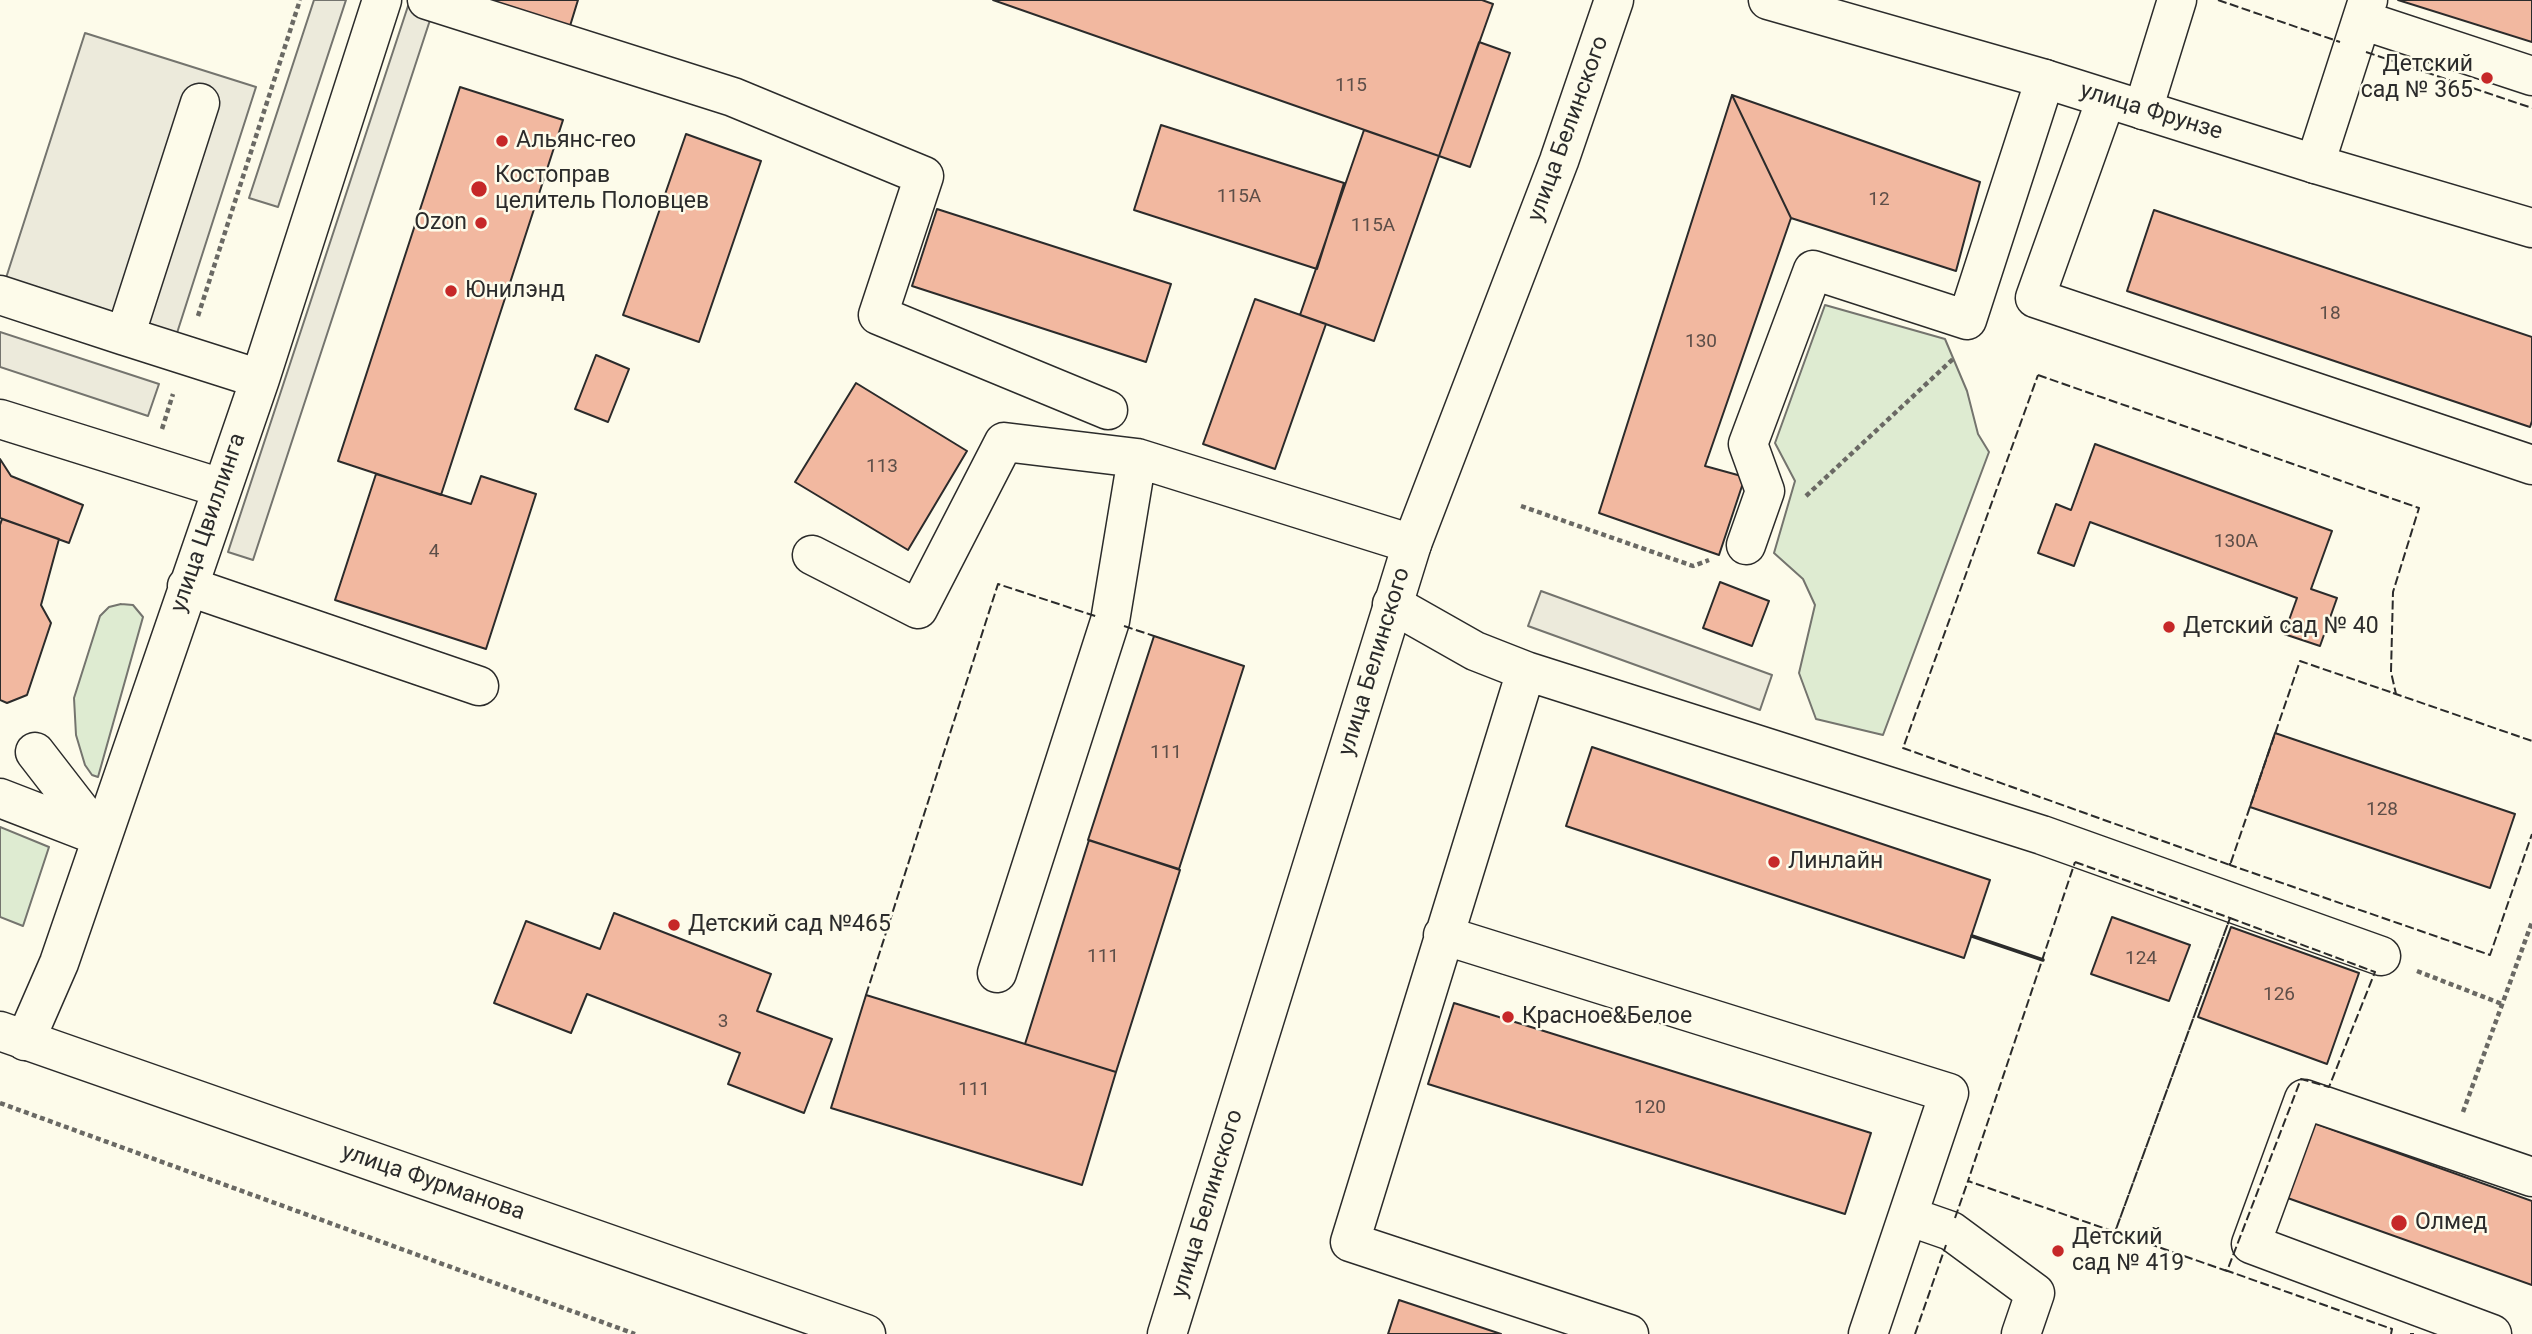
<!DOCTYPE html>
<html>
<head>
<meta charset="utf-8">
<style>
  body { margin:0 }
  canvas { display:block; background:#fdfbea }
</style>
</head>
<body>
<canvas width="2532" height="1334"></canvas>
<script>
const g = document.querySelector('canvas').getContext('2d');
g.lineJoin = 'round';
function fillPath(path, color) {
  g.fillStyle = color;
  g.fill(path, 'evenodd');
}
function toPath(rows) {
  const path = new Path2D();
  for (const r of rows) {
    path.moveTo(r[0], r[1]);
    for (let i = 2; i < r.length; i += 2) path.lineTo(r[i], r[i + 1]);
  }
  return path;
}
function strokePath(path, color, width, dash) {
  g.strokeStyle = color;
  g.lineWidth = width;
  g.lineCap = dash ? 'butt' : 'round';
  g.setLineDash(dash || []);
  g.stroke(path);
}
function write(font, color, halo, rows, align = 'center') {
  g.font = font + ' Roboto,sans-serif';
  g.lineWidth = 5;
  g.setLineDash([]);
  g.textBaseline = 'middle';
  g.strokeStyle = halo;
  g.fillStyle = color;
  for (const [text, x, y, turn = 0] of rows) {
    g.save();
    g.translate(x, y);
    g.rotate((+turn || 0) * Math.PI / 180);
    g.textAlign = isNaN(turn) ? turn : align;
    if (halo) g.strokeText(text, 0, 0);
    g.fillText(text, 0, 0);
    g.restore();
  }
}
const green = toPath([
  [1825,305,1945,339,1967,391,1978,434,1989,452,1883,735,1816,719,1799,673,1815,605,1803,579,1774,553,1795,481,1775,443,1825,305],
  [121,604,133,605,143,617,98,777,92,775,85,765,76,735,74,698,100,616,109,607,121,604],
  [0,827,49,847,23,926,0,917,0,827]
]);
const parking = toPath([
  [314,0,346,0,278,207,249,198,314,0],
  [408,6,432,14,253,560,228,552,408,6],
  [85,33,256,87,177,333,6,278,85,33],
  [0,332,159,384,148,416,0,367,0,332],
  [1541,591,1772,675,1760,710,1528,626,1541,591]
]);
const building = toPath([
  [489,0,578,0,570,26,489,0],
  [993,0,1482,0,1493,4,1439,156,993,0],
  [2398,0,2532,0,2532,42,2398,0],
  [1479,42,1510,53,1470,167,1439,156,1479,42],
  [460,87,563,120,441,495,338,461,460,87],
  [1732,95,1791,218,1705,466,1745,477,1719,555,1599,513,1732,95],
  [1732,95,1980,182,1956,271,1791,218,1732,95],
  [1161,125,1344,183,1317,269,1134,210,1161,125],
  [1364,130,1439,156,1374,341,1300,315,1364,130],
  [686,134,761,161,699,342,623,315,686,134],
  [937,209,1171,284,1146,362,912,286,937,209],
  [2154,210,2532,337,2532,421,2530,427,2127,291,2154,210],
  [1255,299,1326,324,1275,469,1203,444,1255,299],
  [596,355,629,369,608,422,575,409,596,355],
  [856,383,967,451,908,550,795,482,856,383],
  [2095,444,2332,531,2311,589,2337,598,2320,646,2284,634,2297,598,2090,522,2074,566,2038,553,2056,504,2071,510,2095,444],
  [0,459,11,476,83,505,69,543,0,518,0,459],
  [376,474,471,504,481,476,536,494,486,649,335,600,376,474],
  [2,519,59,539,41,605,51,623,27,695,7,703,0,700,0,525,2,519],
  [1720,582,1769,601,1752,646,1703,628,1720,582],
  [1154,636,1244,666,1179,869,1088,840,1154,636],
  [2275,733,2515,814,2490,888,2250,807,2275,733],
  [1592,747,1990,880,1964,958,1566,826,1592,747],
  [1089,840,1180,870,1116,1072,1025,1044,1089,840],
  [614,913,771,974,757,1011,832,1039,804,1113,728,1084,740,1053,587,994,571,1033,494,1003,526,921,600,949,614,913],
  [2112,917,2190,945,2169,1001,2091,974,2112,917],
  [2231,927,2359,973,2327,1064,2198,1017,2231,927],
  [866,995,1116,1072,1082,1185,831,1108,866,995],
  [1454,1003,1871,1133,1845,1214,1428,1084,1454,1003],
  [2308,1121,2532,1201,2532,1285,2282,1196,2308,1121],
  [1399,1300,1501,1334,1388,1334,1399,1300]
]);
const path = toPath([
  [198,316,300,0],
  [162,429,173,394],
  [1806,496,1953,359],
  [1521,506,1693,566,1709,560],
  [2417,971,2502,1004],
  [0,1103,635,1334],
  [2463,1112,2532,922]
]);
const minor = toPath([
  [427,0,733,97,924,176,878,315,1108,410],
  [2362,20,2532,76],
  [2106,99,2035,298,2532,465],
  [200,103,125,336,260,379],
  [2143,110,2177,0],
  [2315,164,2368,0],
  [0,295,125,336],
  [0,419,221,488],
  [1746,545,1765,491,1748,444,1813,270,1967,320,2045,79],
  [812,555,918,609,1004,442,1137,458,1412,544],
  [187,586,479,686],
  [1392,604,1475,651,1526,671,1350,1242,1629,1334],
  [1526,671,2042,835,2381,956],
  [35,752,100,836],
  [0,798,101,837],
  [1443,935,1949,1093,1868,1334],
  [997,973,1110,621,1137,458],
  [25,1041,59,963,260,379,382,0],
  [1908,1216,1951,1231,2035,1293,2021,1334],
  [2492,1334,2251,1244,2304,1099,2532,1177]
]);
const major = toPath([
  [1768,0,2045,79,2315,164,2532,228],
  [0,1031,866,1334],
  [1167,1334,1412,544,1559,161,1614,0]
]);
const fence = toPath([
  [2218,0,2340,42],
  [2366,52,2532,108],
  [2038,375,2419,508,2393,592,2391,672,2396,694,2300,661,2230,865,1903,748,2038,375],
  [1124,626,1154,636],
  [2393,693,2532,741],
  [2075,862,2230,918,2115,1232,1968,1181,2075,862],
  [2230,863,2230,865,2490,955,2532,834],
  [2230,918,2375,972,2329,1087,2301,1079,2227,1271,2115,1232,2230,918],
  [866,995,998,584,1098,617],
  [1955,1218,1968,1181,1971,1182],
  [2225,1270,2392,1329,2391,1334],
  [1915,1334,1946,1245],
  [2410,1334,2414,1334]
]);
const wall = toPath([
  [1972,936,2043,960]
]);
const markers = [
  [2487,78,7,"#c62828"],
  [502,141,7,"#c62828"],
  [479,189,9,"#c62828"],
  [481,223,7,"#c62828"],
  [451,291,7,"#c62828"],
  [2169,627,7,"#c62828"],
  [1774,862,7,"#c62828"],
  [674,925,7,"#c62828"],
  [1508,1017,7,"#c62828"],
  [2399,1223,9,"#c62828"],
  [2058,1251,7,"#c62828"]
];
const numberNames = [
  ["115",1351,86],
  ["115А",1239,197],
  ["12",1879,200],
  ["115А",1373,226],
  ["18",2330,314],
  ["130",1701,342],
  ["113",882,467],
  ["130А",2236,542],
  ["4",434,552],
  ["111",1166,753],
  ["128",2382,810],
  ["111",1103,957],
  ["124",2141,959],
  ["126",2279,995],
  ["3",723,1022],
  ["111",974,1090],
  ["120",1650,1108]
];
const poiNames = [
  ["Детский",2473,65,"right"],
  ["сад № 365",2473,91,"right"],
  ["Альянс-гео",516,141],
  ["Костоправ",495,176],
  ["целитель Половцев",495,202],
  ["Ozon",467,223,"right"],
  ["Юнилэнд",465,291],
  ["Детский сад № 40",2183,627],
  ["Линлайн",1788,862],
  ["Детский сад №465",688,925],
  ["Красное&Белое",1522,1017],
  ["Олмед",2415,1223],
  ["Детский",2072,1238],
  ["сад № 419",2072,1264]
];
const streetNames = [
  ["улица Фрунзе",2151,112,17],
  ["улица Белинского",1569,129,-70],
  ["улица Цвиллинга",209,523,-71],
  ["улица Белинского",1375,662,-73],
  ["улица Фурманова",433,1183,19],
  ["улица Белинского",1208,1204,-73]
];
fillPath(green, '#deebd1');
strokePath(green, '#74746e', 2);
fillPath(parking, '#eceadb');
strokePath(parking, '#74746e', 2);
fillPath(building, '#f2b8a0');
strokePath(building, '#2b2b2b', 2);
strokePath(minor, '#2b2b2b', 41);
strokePath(major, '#2b2b2b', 41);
strokePath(path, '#6a6964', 4.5, [5, 3.5]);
strokePath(minor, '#fdfbea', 38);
strokePath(major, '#fdfbea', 38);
strokePath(fence, '#2b2b2b', 2, [9, 3.5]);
strokePath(wall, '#2b2b2b', 3.5);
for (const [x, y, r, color] of markers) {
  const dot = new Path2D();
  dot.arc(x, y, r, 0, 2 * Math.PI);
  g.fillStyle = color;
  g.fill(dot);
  strokePath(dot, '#fdfbea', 2.5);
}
write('19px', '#5d4e48', null, numberNames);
write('23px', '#2b2b2b', '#fdfbea', poiNames, 'left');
write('23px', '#2b2b2b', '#fdfbea', streetNames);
</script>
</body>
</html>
